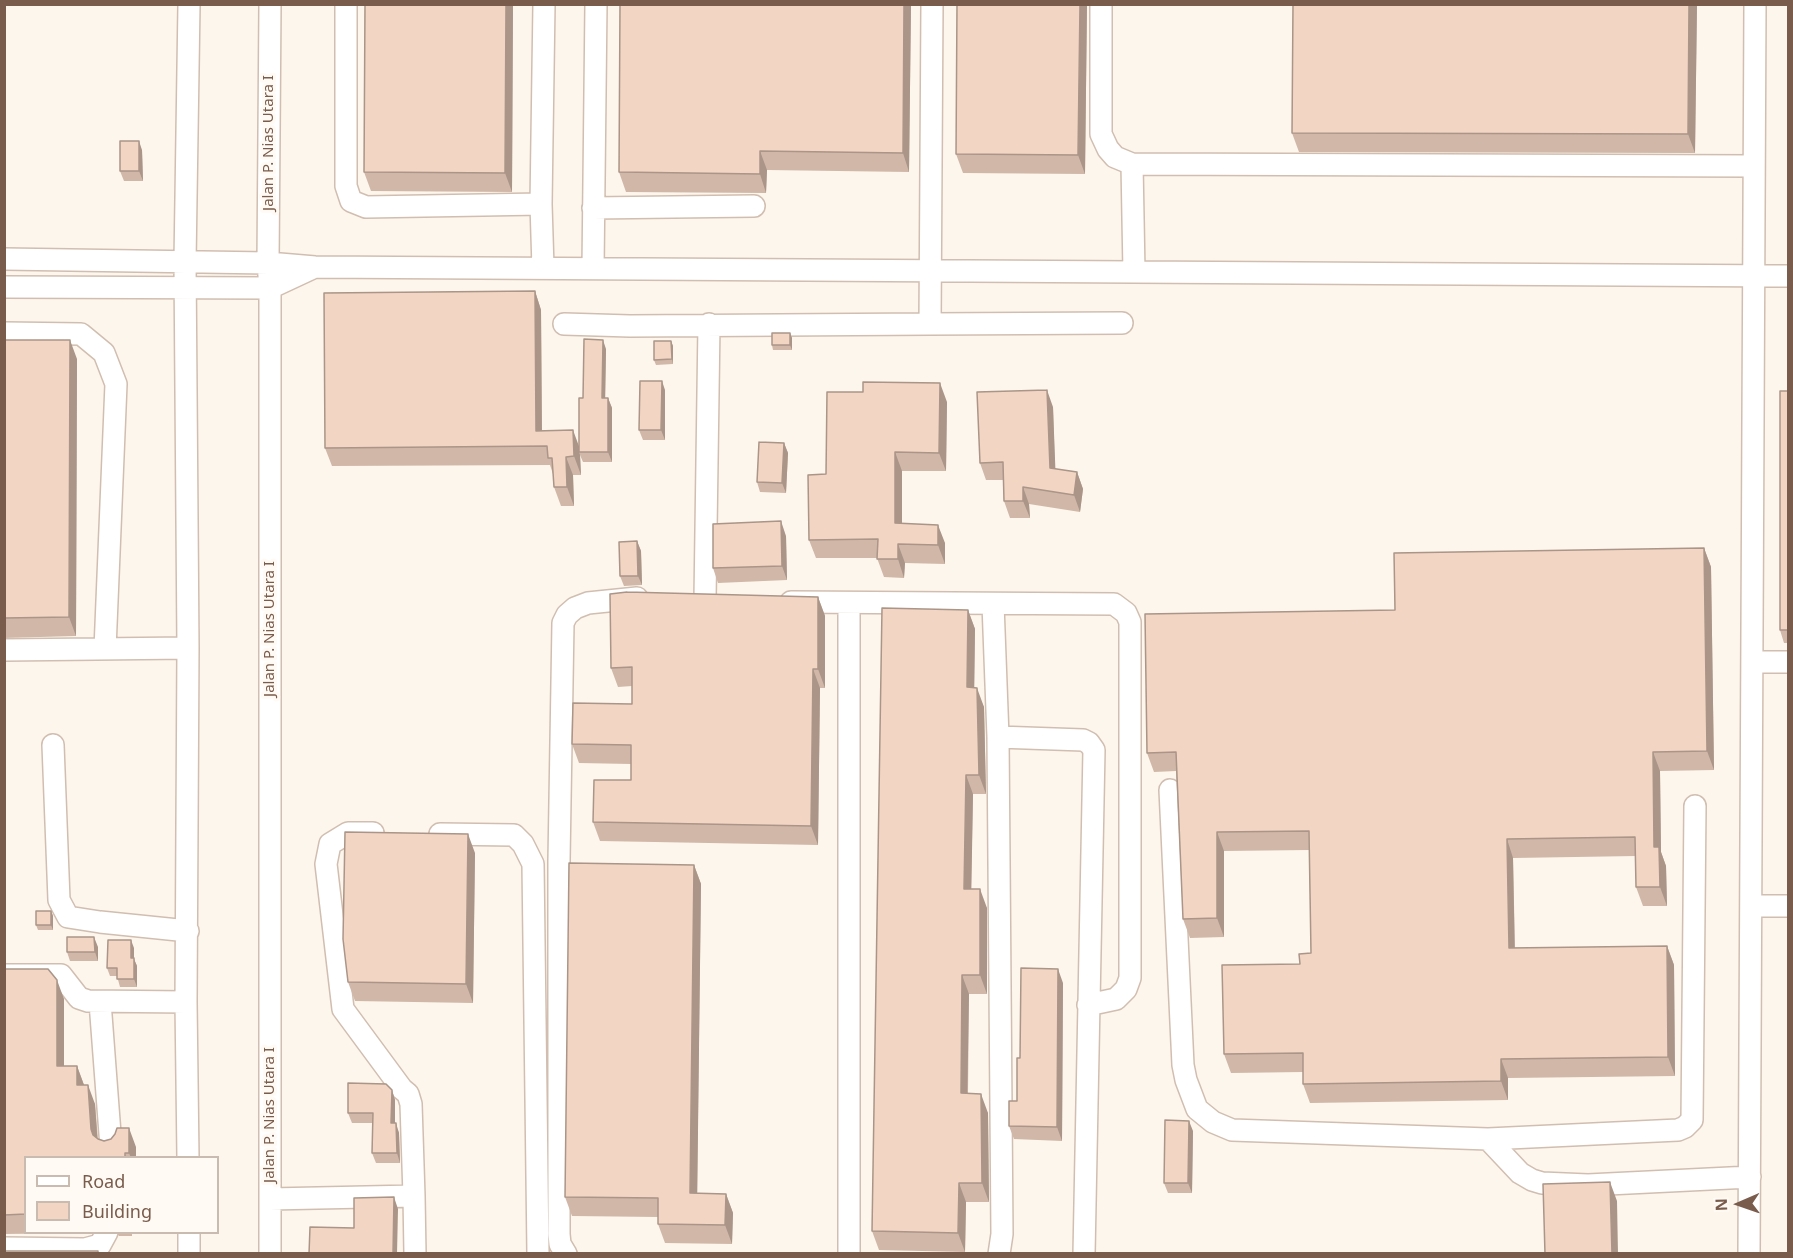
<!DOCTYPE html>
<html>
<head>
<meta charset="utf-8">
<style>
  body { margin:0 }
  #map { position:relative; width:1793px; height:1258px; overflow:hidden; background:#fdf6ec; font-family:"Noto Sans",sans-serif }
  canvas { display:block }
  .frame { position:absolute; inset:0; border:6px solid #7a5c4d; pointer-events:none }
  .legend { position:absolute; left:24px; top:1156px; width:195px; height:78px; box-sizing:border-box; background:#fffaf3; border:2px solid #cabbb1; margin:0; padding:8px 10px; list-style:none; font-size:18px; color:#7a5c4d }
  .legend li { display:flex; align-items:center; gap:12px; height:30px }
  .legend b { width:30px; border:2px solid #cabbb1 }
  .north { position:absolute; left:1709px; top:1174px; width:60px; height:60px; -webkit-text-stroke:4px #fffaf3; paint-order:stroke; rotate:268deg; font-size:16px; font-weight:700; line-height:24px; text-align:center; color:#7a5c4d }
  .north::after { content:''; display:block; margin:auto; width:21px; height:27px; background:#7a5c4d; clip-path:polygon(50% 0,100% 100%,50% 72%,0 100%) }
</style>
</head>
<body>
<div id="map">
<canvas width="1793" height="1258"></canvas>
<div class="frame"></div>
<ul class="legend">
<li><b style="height:8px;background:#fff"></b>Road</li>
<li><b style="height:16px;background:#f3d5c3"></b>Building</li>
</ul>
<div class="north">N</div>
</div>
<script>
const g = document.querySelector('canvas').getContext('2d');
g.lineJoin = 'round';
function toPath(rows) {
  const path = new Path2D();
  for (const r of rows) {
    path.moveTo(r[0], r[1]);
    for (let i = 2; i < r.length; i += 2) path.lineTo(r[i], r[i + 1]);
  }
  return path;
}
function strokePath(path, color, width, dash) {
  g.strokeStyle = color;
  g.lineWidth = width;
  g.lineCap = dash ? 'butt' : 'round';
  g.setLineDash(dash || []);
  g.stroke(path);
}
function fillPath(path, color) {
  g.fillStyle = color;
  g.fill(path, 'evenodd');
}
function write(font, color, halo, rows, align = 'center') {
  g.font = font + ' "Noto Sans",sans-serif';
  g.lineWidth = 6;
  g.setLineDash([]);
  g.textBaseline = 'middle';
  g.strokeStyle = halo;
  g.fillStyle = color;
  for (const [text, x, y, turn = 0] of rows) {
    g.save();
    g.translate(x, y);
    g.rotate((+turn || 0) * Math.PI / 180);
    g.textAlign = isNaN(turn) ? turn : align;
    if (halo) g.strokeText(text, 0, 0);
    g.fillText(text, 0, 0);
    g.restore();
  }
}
const minor = toPath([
  [270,4,268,263,270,288,270,1254],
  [346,4,346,186,351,201,366,207,541,204],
  [1101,4,1101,134,1108,149,1115,157,1132,164],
  [593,208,754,206],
  [4,259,268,263,315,267,1788,276],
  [543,268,541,204,544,4],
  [593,268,596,4],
  [1134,272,1132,164,1754,166],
  [4,287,270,288,315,267],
  [564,324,630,326,930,324,932,4],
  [930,324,1122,323],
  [4,333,81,334,104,353,116,384,105,649],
  [705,599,709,324],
  [791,602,1114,604,1126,613,1130,622,1130,978,1126,989,1116,999,1088,1005],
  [993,604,998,737,1002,1234,999,1254],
  [4,650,188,648],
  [1752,662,1788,662],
  [998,737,1083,740,1089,743,1094,750,1084,1254],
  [53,745,59,900,68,917,100,922,188,931],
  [1170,790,1183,1065,1186,1080,1197,1109,1213,1122,1232,1130,1488,1139,1678,1130,1685,1127,1692,1120,1695,806],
  [373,833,348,833,330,844,326,864,343,1009,402,1089,408,1094,411,1104,414,1196],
  [440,834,514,835,523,844,533,864,538,1254],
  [1751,906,1788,906],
  [4,975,61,975,79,998,88,1001,186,1002],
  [100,1002,111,1147],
  [1488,1139,1520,1173,1532,1180,1542,1183,1588,1185,1750,1177],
  [188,1158,186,1002,188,648,185,262,189,4],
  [270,1199,414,1196,415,1254],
  [189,1232,189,1254],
  [4,1248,85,1249,100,1245,107,1232],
  [566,1254,560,1244,559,1234,559,860,563,623,567,615,575,608,588,603,637,598],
  [849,1254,849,603],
  [1749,1254,1755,4]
]);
const wall = toPath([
  [365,4,513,4,512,192,371,191,364,172],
  [911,4,909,172,767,170,766,193,626,192,619,172],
  [1087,4,1085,174,963,173,956,154],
  [1293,4,1697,4,1695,153,1299,152,1292,133],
  [142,150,143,181,124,181,120,171],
  [535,291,541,310,542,431,579,447,583,398,606,349,605,398,608,398,612,408,612,462,583,462,580,455,581,475,573,475,574,506,561,506,554,487,553,474,550,465,332,466,325,448],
  [790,333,792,338,792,350,773,350,772,345],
  [4,340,77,359,76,636,4,638],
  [671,341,673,346,673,364,656,365,654,360],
  [665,390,665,440,643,440,639,430],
  [1788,391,1788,643,1784,643,1780,630],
  [947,402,946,471,902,471,902,524,945,543,945,564,905,563,904,578,884,577,877,558,816,558,809,540,826,474],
  [1053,407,1055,469,1077,472,1083,489,1080,512,1029,504,1030,518,1010,518,1004,501,1003,480,986,480,980,463],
  [784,443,788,453,786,493,760,492,757,482],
  [786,536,787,580,718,583,713,568],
  [637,541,641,551,642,585,624,586,620,576],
  [1704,548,1711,567,1714,770,1660,771,1661,852,1666,866,1667,906,1643,906,1636,887,1636,856,1513,858,1515,948,1667,946,1674,965,1675,1076,1508,1078,1508,1100,1310,1103,1303,1084,1303,1072,1231,1073,1224,1054,1300,964,1311,953,1309,850,1224,851,1224,937,1190,938,1183,919,1176,771,1154,772,1147,753,1395,610],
  [818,597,825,616,825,688,820,688,818,845,600,841,593,822,631,780,631,764,579,763,572,744,632,704,632,686,618,687,611,668],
  [968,610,975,629,974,688,984,707,986,794,973,794,971,889,987,908,987,994,969,994,968,1093,988,1113,989,1202,966,1202,965,1252,879,1250,872,1231],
  [475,853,473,1003,355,1001,348,982],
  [694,865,701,884,697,1194,726,1194,733,1213,732,1244,665,1243,658,1224,658,1217,572,1216,565,1197],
  [51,911,53,916,53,930,38,930,36,925],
  [98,947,98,961,70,961,67,952],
  [134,948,134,959,137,966,137,987,120,987,117,976,110,976,107,968],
  [4,969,64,999,64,1066,77,1066,84,1085,95,1104,98,1139,136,1147,136,1158,26,1158,26,1233,92,1233,4,1234],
  [1063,983,1062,1141,1014,1139,1009,1126,1017,1101,1020,1058],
  [392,1090,395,1100,395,1123,399,1133,400,1163,376,1163,372,1153,373,1123,352,1123,348,1113],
  [1193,1131,1192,1193,1168,1193,1164,1183],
  [117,1233,132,1233,132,1236,119,1236]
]);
const shadedWall = toPath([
  [506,4,513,4,512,192,505,173],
  [904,4,911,4,909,172,903,153],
  [1080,4,1087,4,1085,174,1078,155],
  [1689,4,1697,4,1695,153,1688,134],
  [139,141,142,150,143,181,139,171],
  [760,151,767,170,766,193,760,174],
  [535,291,541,310,542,446,536,431],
  [790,333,792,338,792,350,790,345],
  [70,340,77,359,76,636,69,617],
  [603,340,606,349,605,408,602,398],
  [671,341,673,346,673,364,672,359],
  [662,381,665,390,665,440,661,430],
  [940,383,947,402,946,471,939,453],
  [1047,390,1053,407,1056,485,1050,468],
  [608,398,612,408,612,462,608,452],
  [573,430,580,449,579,452,580,455,581,475,574,456],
  [784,443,788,453,786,493,782,483],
  [895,452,902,471,902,542,895,523],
  [566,457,573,475,574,506,567,487],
  [1077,472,1083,489,1080,512,1074,495],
  [1023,487,1029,504,1030,518,1023,501],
  [781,521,786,536,787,580,782,566],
  [938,525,945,543,945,564,938,545],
  [637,541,641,551,642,585,638,576],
  [898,544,905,563,904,578,898,559],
  [1704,548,1711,567,1714,770,1707,751],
  [818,597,825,616,825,688,818,669],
  [968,610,975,629,974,707,967,687],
  [813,669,820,688,818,845,811,826],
  [977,688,984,707,986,794,979,775],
  [1653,752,1660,771,1661,852,1666,866,1667,906,1660,887,1654,847],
  [966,775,973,794,971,908,964,889],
  [1217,832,1224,851,1224,937,1217,918],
  [468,834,475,853,473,1003,466,984],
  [1507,839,1513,858,1515,967,1509,948],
  [694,865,701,884,697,1213,690,1193],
  [980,889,987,908,987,994,980,975],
  [51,911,53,916,53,930,51,925],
  [94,937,98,947,98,961,95,952],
  [131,940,134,948,134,959,137,966,137,987,134,979,131,958],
  [1667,946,1674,965,1675,1076,1668,1057],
  [1058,969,1063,983,1062,1141,1057,1127],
  [962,975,969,994,967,1112,961,1093],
  [57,980,64,999,64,1085,57,1066],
  [1501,1059,1508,1078,1508,1100,1501,1081],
  [77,1066,84,1085,77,1085],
  [88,1085,95,1104,98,1148,91,1129],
  [392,1090,395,1100,395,1133,391,1123],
  [981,1094,988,1113,989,1202,982,1183],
  [1189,1121,1193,1131,1192,1193,1188,1183],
  [396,1123,399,1133,400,1163,397,1153],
  [129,1128,136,1147,136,1158,131,1158,129,1153],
  [1610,1182,1617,1201,1618,1254,1612,1254],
  [959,1183,966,1202,965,1252,958,1233],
  [726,1194,733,1213,732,1244,725,1225],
  [394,1197,398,1209,397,1254,393,1254]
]);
const building = toPath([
  [365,4,506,4,505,173,364,172,365,4],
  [620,4,904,4,903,153,760,151,760,174,619,172,620,4],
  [957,4,1080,4,1078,155,956,154,957,4],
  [1293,4,1689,4,1688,134,1292,133,1293,4],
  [120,141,139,141,139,171,120,171,120,141],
  [535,291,536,431,573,430,574,456,566,457,567,487,554,487,552,458,548,458,547,446,325,448,324,293,535,291],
  [772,333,790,333,790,345,772,345,772,333],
  [584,339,603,340,602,398,608,398,608,452,579,452,579,398,583,398,584,339],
  [4,340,70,340,69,617,4,618,4,340],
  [654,341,671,341,672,359,654,360,654,341],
  [640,381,662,381,661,430,639,430,640,381],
  [863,382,940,383,939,453,895,452,895,523,938,525,938,545,898,544,898,559,877,559,878,539,809,540,808,475,826,474,827,392,863,392,863,382],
  [1047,390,1050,468,1077,472,1074,495,1023,487,1023,501,1004,501,1003,462,980,463,977,392,1047,390],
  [1780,391,1788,391,1788,630,1780,630,1780,391],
  [759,442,784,443,782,483,757,482,759,442],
  [781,521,782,566,713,568,713,524,781,521],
  [637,541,638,576,620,576,619,542,637,541],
  [1704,548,1707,751,1653,752,1654,847,1659,847,1660,887,1636,887,1635,837,1507,839,1509,948,1667,946,1668,1057,1501,1059,1501,1081,1303,1084,1303,1053,1224,1054,1222,965,1300,964,1299,954,1311,953,1309,831,1217,832,1217,918,1183,919,1176,752,1147,753,1145,614,1395,610,1394,553,1704,548],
  [627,592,818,597,818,669,813,669,811,826,593,822,594,780,631,780,631,745,572,744,573,703,632,704,632,667,611,668,610,594,627,592],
  [882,608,968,610,967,687,977,688,979,775,966,775,964,889,980,889,980,975,962,975,961,1093,981,1094,982,1183,959,1183,958,1233,872,1231,882,608],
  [345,832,468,834,466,984,348,982,343,939,345,832],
  [569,863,694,865,690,1193,726,1194,725,1225,658,1224,658,1198,565,1197,569,863],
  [36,911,51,911,51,925,36,925,36,911],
  [67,937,94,937,95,952,67,952,67,937],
  [108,940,131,940,131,958,134,958,134,979,117,979,117,968,107,968,108,940],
  [1021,968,1058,969,1057,1127,1009,1126,1009,1101,1017,1101,1017,1058,1020,1058,1021,968],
  [4,969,48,969,57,980,57,1066,77,1066,77,1085,88,1085,91,1129,93,1135,98,1139,104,1141,111,1139,115,1134,117,1128,129,1128,129,1153,125,1153,125,1158,26,1158,26,1214,4,1215,4,969],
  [348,1083,386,1084,392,1090,391,1123,396,1123,397,1153,372,1153,373,1113,348,1113,348,1083],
  [1165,1120,1189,1121,1188,1183,1164,1183,1165,1120],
  [1610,1182,1612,1254,1545,1254,1543,1184,1610,1182],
  [394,1197,393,1254,309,1254,310,1227,354,1228,354,1198,394,1197],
  [4,1251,98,1251,98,1254,4,1254,4,1251]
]);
const streetNames = [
  ["Jalan P. Nias Utara I",269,143,-90],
  ["Jalan P. Nias Utara I",270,629,-90],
  ["Jalan P. Nias Utara I",270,1115,-90]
];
strokePath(minor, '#d1beb0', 24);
strokePath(minor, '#fff', 21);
fillPath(wall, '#d1b7a8');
fillPath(shadedWall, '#aa9588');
fillPath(building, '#f3d5c3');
strokePath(building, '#aa9588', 1.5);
write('15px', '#7a5c4d', '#fffaf3', streetNames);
</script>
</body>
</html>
